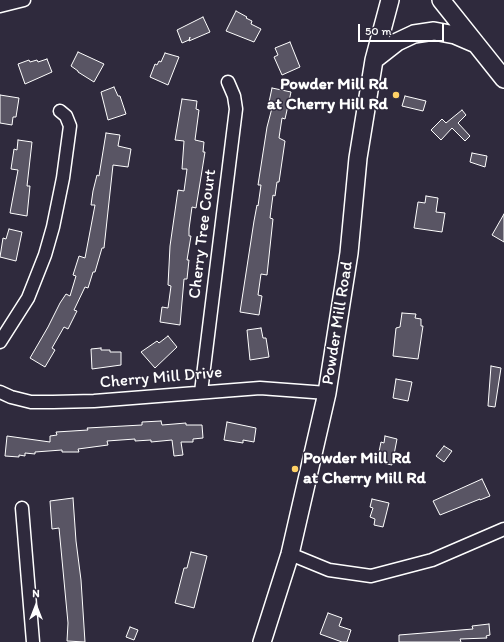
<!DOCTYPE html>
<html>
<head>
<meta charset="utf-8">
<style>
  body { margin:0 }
  #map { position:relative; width:504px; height:642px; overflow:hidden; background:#2f2a3d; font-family:Itim,sans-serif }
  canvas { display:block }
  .north { position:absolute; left:16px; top:586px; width:40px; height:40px; -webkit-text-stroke:3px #2f2a3d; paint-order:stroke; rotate:0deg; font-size:11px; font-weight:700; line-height:16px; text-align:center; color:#fff }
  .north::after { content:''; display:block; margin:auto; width:14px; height:18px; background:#fff; clip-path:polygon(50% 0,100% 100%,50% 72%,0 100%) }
  .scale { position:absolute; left:358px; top:24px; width:86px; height:18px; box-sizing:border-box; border:2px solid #fff; border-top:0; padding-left:5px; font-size:12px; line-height:14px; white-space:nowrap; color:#fff; -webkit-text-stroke:3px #2f2a3d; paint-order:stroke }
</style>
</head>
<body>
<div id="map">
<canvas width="504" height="642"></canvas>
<div class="north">N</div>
<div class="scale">50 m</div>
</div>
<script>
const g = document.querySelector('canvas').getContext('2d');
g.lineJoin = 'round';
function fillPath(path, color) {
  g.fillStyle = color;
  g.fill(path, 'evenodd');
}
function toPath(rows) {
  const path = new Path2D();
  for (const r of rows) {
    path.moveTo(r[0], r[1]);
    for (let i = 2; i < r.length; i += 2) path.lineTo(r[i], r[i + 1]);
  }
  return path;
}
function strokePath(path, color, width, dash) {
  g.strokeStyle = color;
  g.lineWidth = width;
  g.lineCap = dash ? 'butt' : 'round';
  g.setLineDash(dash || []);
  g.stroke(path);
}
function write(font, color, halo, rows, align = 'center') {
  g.font = font + ' Itim,sans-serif';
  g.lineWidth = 3;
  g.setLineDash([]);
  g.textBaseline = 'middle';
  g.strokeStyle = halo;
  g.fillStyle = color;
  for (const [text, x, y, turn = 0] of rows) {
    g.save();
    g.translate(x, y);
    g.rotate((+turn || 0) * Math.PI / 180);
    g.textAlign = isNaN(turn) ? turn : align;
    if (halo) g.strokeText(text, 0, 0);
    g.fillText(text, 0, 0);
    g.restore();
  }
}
const building = toPath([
  [236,11,247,17,246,18,252,21,251,24,261,29,254,42,226,31,236,11],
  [203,17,210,32,189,41,190,37,189,40,182,43,177,30,203,17],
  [290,42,300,67,282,75,274,57,278,55,275,48,290,42],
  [78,52,104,64,94,82,78,72,78,71,71,66,78,52],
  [165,53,179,57,168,85,150,77,155,64,157,65,159,61,161,62,165,53],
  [47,59,52,72,25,84,18,64,29,60,30,62,37,60,38,62,47,59],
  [114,87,118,96,120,96,126,114,108,120,101,92,114,87],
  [272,88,291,92,285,119,282,118,279,138,285,141,279,182,277,182,275,196,273,195,270,218,273,219,267,275,261,274,258,295,262,296,259,315,240,312,254,221,257,205,258,206,261,185,258,185,267,127,272,108,268,107,272,88],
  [0,95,19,98,16,117,13,117,12,125,0,123,0,95],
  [405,96,426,101,423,111,402,106,405,96],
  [182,99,197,101,196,109,199,110,195,140,204,142,203,152,205,152,196,208,192,207,189,229,189,236,191,236,187,260,189,260,187,279,184,279,180,325,160,322,162,307,168,308,171,286,168,285,170,246,178,190,184,191,187,169,182,169,184,141,175,140,182,99],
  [462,110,466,115,458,123,470,136,465,141,452,128,441,140,431,130,442,119,446,123,462,110],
  [106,133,120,135,118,146,131,149,128,167,113,165,104,248,102,248,95,272,93,272,88,288,85,287,74,310,77,311,68,329,64,327,52,348,55,350,45,367,30,358,48,327,60,303,66,294,70,296,76,276,73,275,79,256,85,258,95,205,91,205,93,191,97,175,99,176,106,133],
  [18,140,32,142,27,186,30,186,27,216,10,213,18,170,11,169,14,149,17,150,18,140],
  [472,153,487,156,485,167,470,162,472,153],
  [426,196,438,198,436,212,445,213,442,232,414,228,418,202,425,203,426,196],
  [504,214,504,242,492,235,504,214],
  [9,229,22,232,16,261,0,257,3,238,6,239,9,229],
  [402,313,416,314,415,318,421,319,421,326,423,326,418,359,393,356,396,328,400,327,402,313],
  [261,328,263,338,266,338,269,357,250,360,247,330,261,328],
  [168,336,177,347,155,368,141,352,157,341,159,343,168,336],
  [101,348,101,350,110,350,110,352,121,352,121,365,92,369,91,349,101,348],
  [491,366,501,368,495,407,488,406,491,366],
  [396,379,412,382,408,401,393,398,396,379],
  [161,421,162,425,186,423,186,425,202,425,203,438,193,439,193,442,181,442,183,455,174,456,172,440,151,442,151,440,135,441,135,439,107,441,108,445,78,449,79,452,62,452,62,450,35,452,35,454,25,453,25,456,19,455,19,457,5,456,7,436,50,442,50,436,57,435,56,432,88,430,87,428,142,425,142,422,161,421],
  [227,422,256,428,254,442,243,440,243,443,224,440,227,422],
  [385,436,397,439,392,465,377,462,381,442,384,443,385,436],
  [444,446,452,451,444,462,436,456,444,446],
  [482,479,490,496,480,500,480,499,440,515,433,501,482,479],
  [73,498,76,541,81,580,85,642,67,641,68,623,59,528,52,529,50,501,73,498],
  [372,499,389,503,383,527,374,525,375,519,370,517,373,508,370,507,372,499],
  [191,552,207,556,194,608,175,603,184,568,187,568,191,552],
  [328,613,342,618,339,626,351,630,347,642,342,642,320,634,328,613],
  [489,624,490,635,486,636,487,638,460,639,461,642,399,642,399,635,473,629,472,626,489,624],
  [130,627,138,630,134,640,126,637,130,627]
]);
const street = toPath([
  [0,6,24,0],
  [0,342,28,298,45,255,53,227,63,178,70,126,66,116,60,111],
  [0,392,11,397,31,402,53,402,94,401,260,388,327,393],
  [201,392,236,109,234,96,228,82],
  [22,508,33,642],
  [290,554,329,570,371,576,432,560,504,529]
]);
const secondary = toPath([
  [441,0,504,79],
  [374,60,397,42,414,34,434,31,455,35,476,44],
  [262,642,290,554,327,393,349,253,358,158,374,60,390,0]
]);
const markers = [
  [396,95,4,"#ffd166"],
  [295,469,4,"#ffd166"]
];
const poiNames = [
  ["Powder Mill Rd",388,85],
  ["at Cherry Hill Rd",388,105],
  ["Powder Mill Rd",303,459,"left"],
  ["at Cherry Mill Rd",303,479,"left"]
];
const streetNames = [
  ["Cherry Tree Court",203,234,-83],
  ["Powder Mill Road",338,323,-81],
  ["Cherry Mill Drive",161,378,-5]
];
fillPath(building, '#595564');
strokePath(building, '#fff', 1);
strokePath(street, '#fff', 15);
strokePath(secondary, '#fff', 20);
strokePath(street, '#2f2a3d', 12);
strokePath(secondary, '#2f2a3d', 17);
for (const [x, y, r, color] of markers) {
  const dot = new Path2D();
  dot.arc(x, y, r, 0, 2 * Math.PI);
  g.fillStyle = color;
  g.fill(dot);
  strokePath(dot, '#2f2a3d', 1.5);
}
write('bold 17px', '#fff', '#2f2a3d', poiNames, 'right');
write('17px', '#fff', '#2f2a3d', streetNames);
</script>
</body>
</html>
